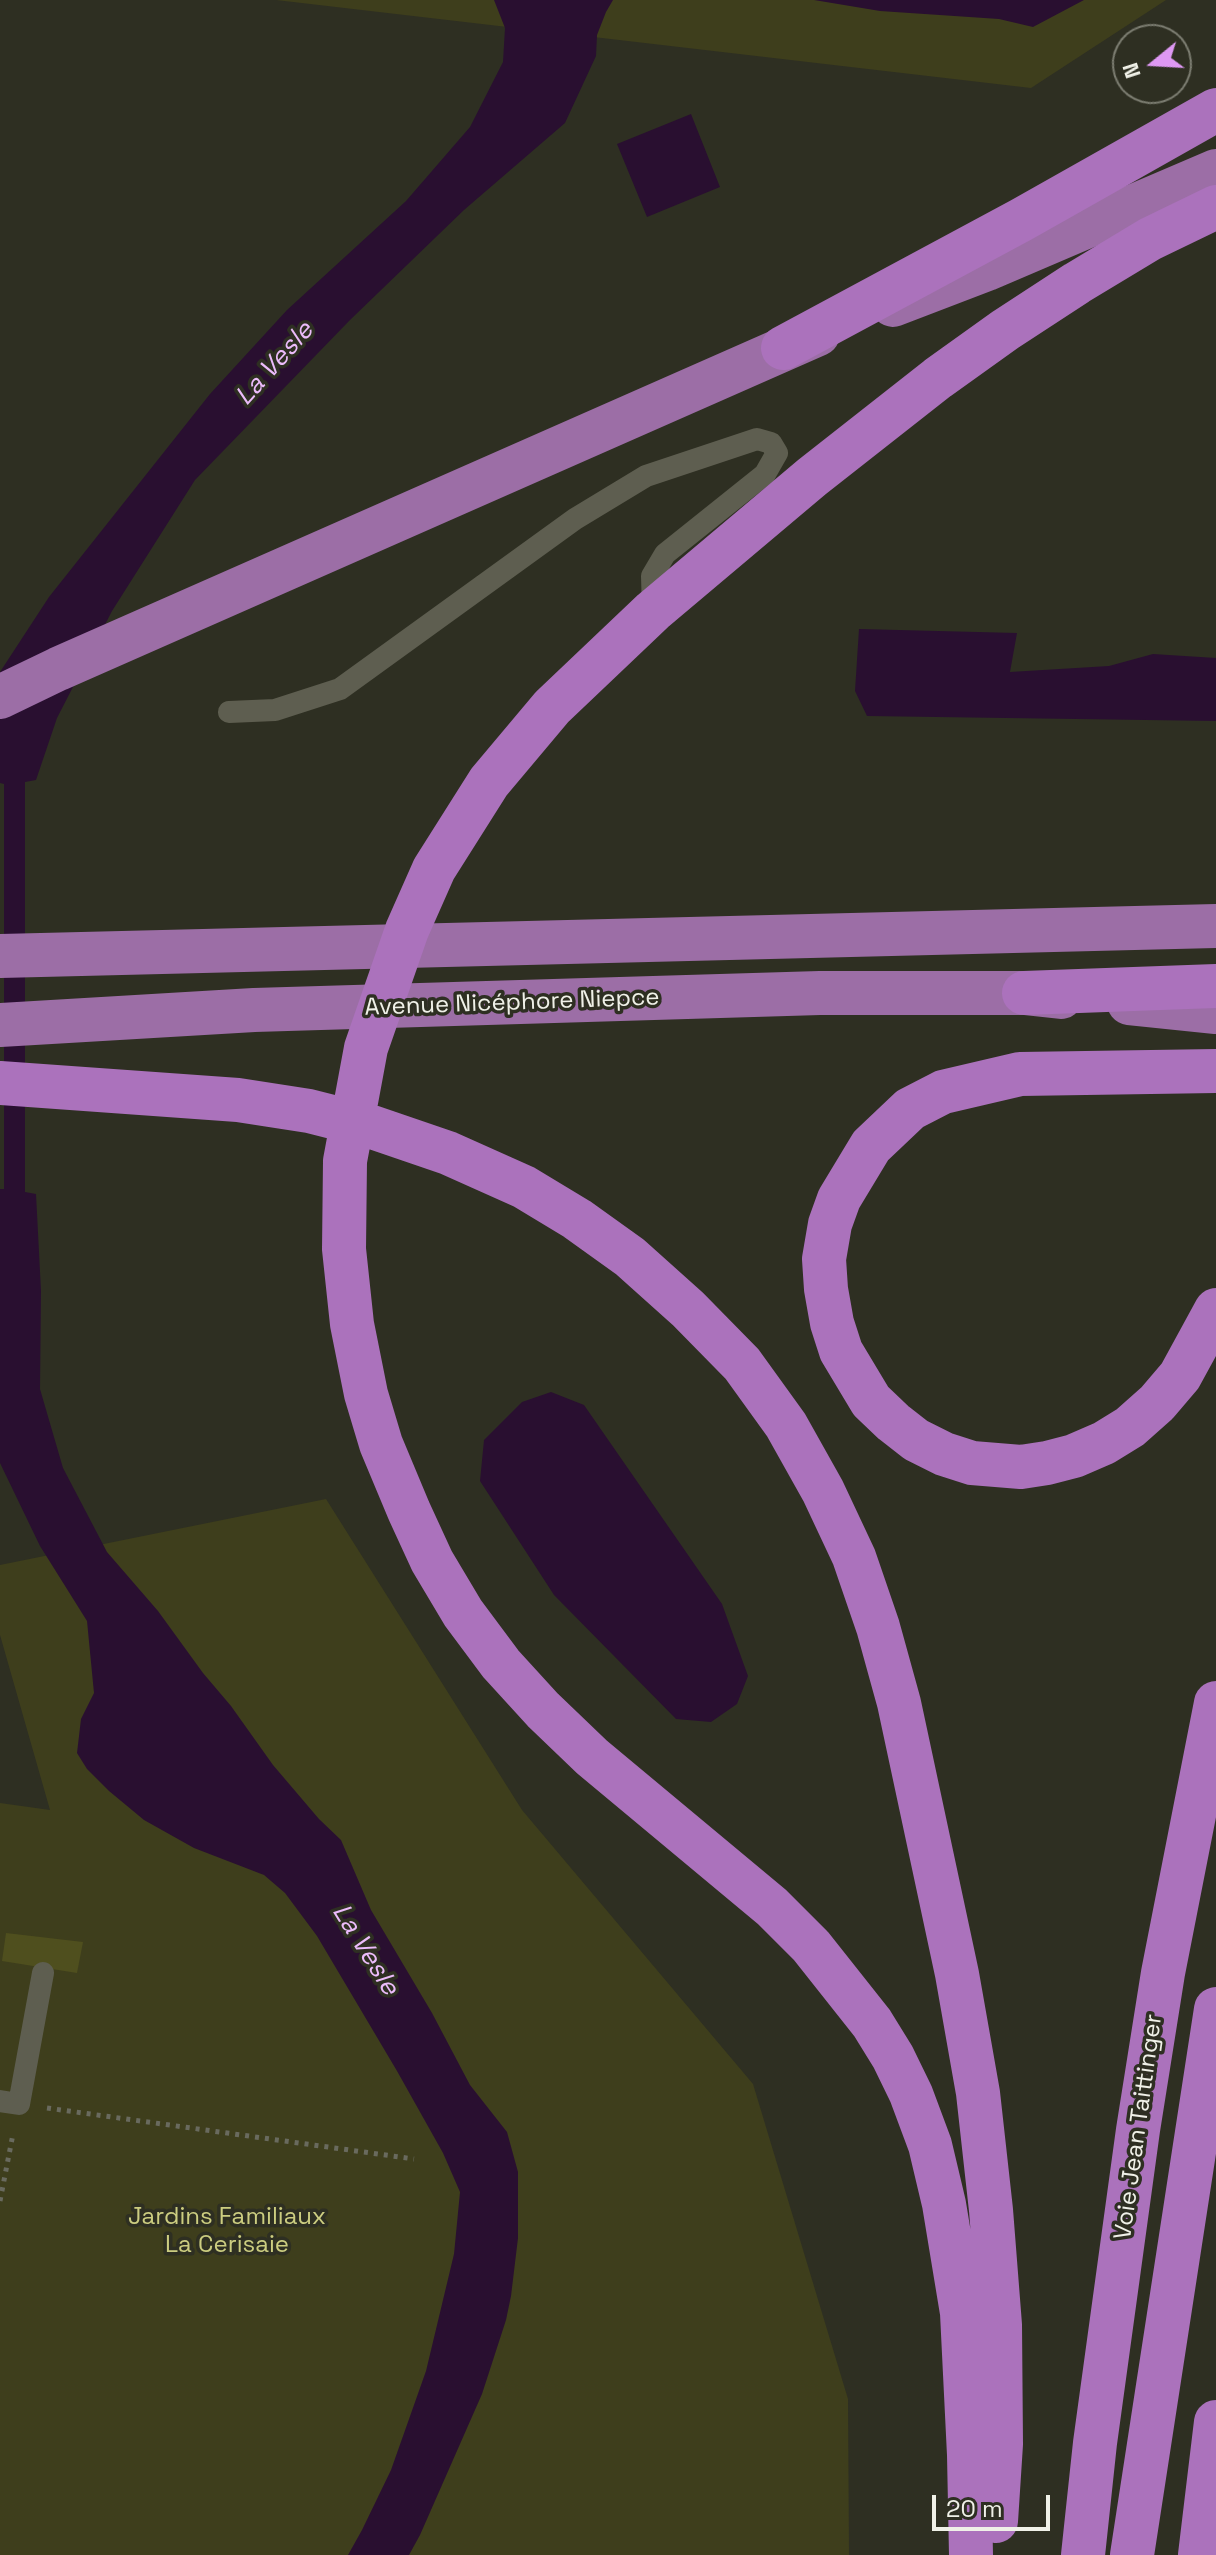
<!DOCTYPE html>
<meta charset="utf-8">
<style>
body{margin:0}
#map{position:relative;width:1216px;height:2555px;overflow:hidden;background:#2e2f22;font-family:"Space Grotesk",sans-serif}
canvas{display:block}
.north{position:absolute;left:1112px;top:24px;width:80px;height:80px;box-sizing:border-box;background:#2e2f22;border:2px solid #7c7d71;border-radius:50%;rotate:252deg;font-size:22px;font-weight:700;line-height:32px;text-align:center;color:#f0f1e8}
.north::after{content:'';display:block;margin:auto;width:28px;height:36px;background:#de98f3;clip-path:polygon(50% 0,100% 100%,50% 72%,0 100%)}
.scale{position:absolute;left:932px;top:2495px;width:118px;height:36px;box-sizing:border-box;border:4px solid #f0f1e8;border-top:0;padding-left:10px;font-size:24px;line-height:28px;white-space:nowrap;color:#f0f1e8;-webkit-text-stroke:6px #2e2f22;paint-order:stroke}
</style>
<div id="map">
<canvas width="1216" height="2555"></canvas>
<div class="north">N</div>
<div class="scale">20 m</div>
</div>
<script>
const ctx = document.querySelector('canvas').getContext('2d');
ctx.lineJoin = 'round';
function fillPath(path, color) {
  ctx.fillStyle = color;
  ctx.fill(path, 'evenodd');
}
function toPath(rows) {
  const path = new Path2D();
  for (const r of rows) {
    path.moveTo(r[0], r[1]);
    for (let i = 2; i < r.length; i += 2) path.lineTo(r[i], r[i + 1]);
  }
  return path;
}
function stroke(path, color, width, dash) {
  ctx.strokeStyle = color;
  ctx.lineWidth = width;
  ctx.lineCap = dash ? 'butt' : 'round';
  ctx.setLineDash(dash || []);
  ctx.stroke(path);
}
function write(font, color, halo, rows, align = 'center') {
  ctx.font = font + ' "Space Grotesk",sans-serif';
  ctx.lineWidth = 7;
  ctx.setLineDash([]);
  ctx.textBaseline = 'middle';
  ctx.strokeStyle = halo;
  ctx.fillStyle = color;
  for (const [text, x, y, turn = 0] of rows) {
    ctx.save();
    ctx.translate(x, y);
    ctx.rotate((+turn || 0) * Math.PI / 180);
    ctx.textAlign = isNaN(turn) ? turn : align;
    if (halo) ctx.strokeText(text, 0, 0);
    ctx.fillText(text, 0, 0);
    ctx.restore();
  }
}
const green = toPath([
 [276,0,1166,0,1031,88],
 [326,1499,522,1810,753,2084,848,2399,849,2555,0,2555,0,1803,50,1810,0,1635,0,1565]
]);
const water = toPath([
 [494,0,613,0,606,12,597,35,596,56,565,123,464,210,350,320,195,480,112,611,57,718,36,780,25,782,25,1192,36,1194,41,1291,40,1389,63,1468,107,1552,158,1611,203,1673,231,1706,273,1765,319,1819,341,1840,371,1910,432,2013,470,2085,507,2132,518,2172,518,2238,511,2296,506,2320,482,2394,420,2535,409,2555,348,2555,362,2530,391,2470,426,2371,454,2254,460,2192,443,2153,397,2071,317,1936,285,1893,264,1875,194,1848,144,1820,109,1791,87,1769,77,1753,81,1719,94,1693,87,1621,40,1546,0,1463,0,1189,4,1189,4,784,0,783,0,672,49,597,210,394,287,310,406,201,470,127,503,62,505,28],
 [814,0,1084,0,1033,27,999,19,880,11],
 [691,114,720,187,647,217,617,144],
 [859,629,1017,633,1010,672,1109,666,1153,654,1216,658,1216,721,867,716,855,691],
 [551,1392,584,1405,722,1604,748,1676,737,1704,711,1722,676,1719,554,1595,480,1481,484,1440,522,1402]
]);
const building = toPath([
 [6,1933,83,1942,77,1973,2,1961]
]);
const path = toPath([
 [47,2108,414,2159],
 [0,2201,13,2134]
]);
const service = toPath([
 [229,712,275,710,340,689,575,519,646,476,757,439,771,443,777,453,765,474,665,554,652,576,653,610],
 [0,2101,19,2104,43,1973]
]);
const trunk = toPath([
 [893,305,987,269,1216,171],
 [0,697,58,669,818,334],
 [0,956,1216,926],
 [1129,1003,1216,1012],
 [0,1025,254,1010,820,993,1024,993,1061,997]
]);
const motorway = toPath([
 [783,348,1021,220,1216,110],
 [1024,993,1216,986],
 [1216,1071,1020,1074,943,1092,910,1109,871,1146,839,1199,830,1224,824,1259,826,1289,832,1323,841,1351,871,1401,893,1422,916,1440,944,1454,972,1463,1021,1467,1047,1463,1074,1456,1104,1443,1130,1427,1157,1403,1180,1376,1216,1310],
 [0,1083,238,1100,309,1111,372,1127,448,1153,524,1187,577,1219,630,1257,688,1309,742,1364,786,1425,823,1491,854,1557,878,1627,899,1703,957,1974,978,2093,991,2210,1000,2325,1001,2444,996,2521],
 [971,2555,969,2455,962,2313,944,2204,930,2145,911,2094,893,2057,872,2023,811,1946,772,1907,592,1757,543,1710,501,1664,463,1613,432,1561,409,1511,381,1444,366,1394,352,1324,344,1249,345,1161,366,1048,407,930,434,869,489,782,552,707,653,611,812,477,938,378,1005,330,1077,283,1150,239,1216,207],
 [1083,2555,1095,2443,1138,2130,1163,1973,1216,1703],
 [1132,2555,1216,2009],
 [1200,2555,1216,2422]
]);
const streetNames = [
 ["Avenue Nicéphore Niepce",512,1003,-2],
 ["Voie Jean Taittinger",1139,2127,-82]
];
const parkNames = [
 ["Jardins Familiaux",227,2217],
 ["La Cerisaie",227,2245]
];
const waterNames = [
 ["La Vesle",275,364,-48],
 ["La Vesle",365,1950,58]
];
fillPath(green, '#3e3e1c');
fillPath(water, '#290f30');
fillPath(building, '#4f4f1e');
stroke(path, '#696a5e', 5, [4, 6]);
stroke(service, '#5e5e50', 22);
stroke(trunk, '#9c6ea6', 44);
stroke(motorway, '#ab72bc', 44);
write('24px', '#f0f1e8', '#2e2f22', streetNames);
write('24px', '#cccd80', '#2e2f22', parkNames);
write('italic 26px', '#ebbbfa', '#2e2f22', waterNames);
</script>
